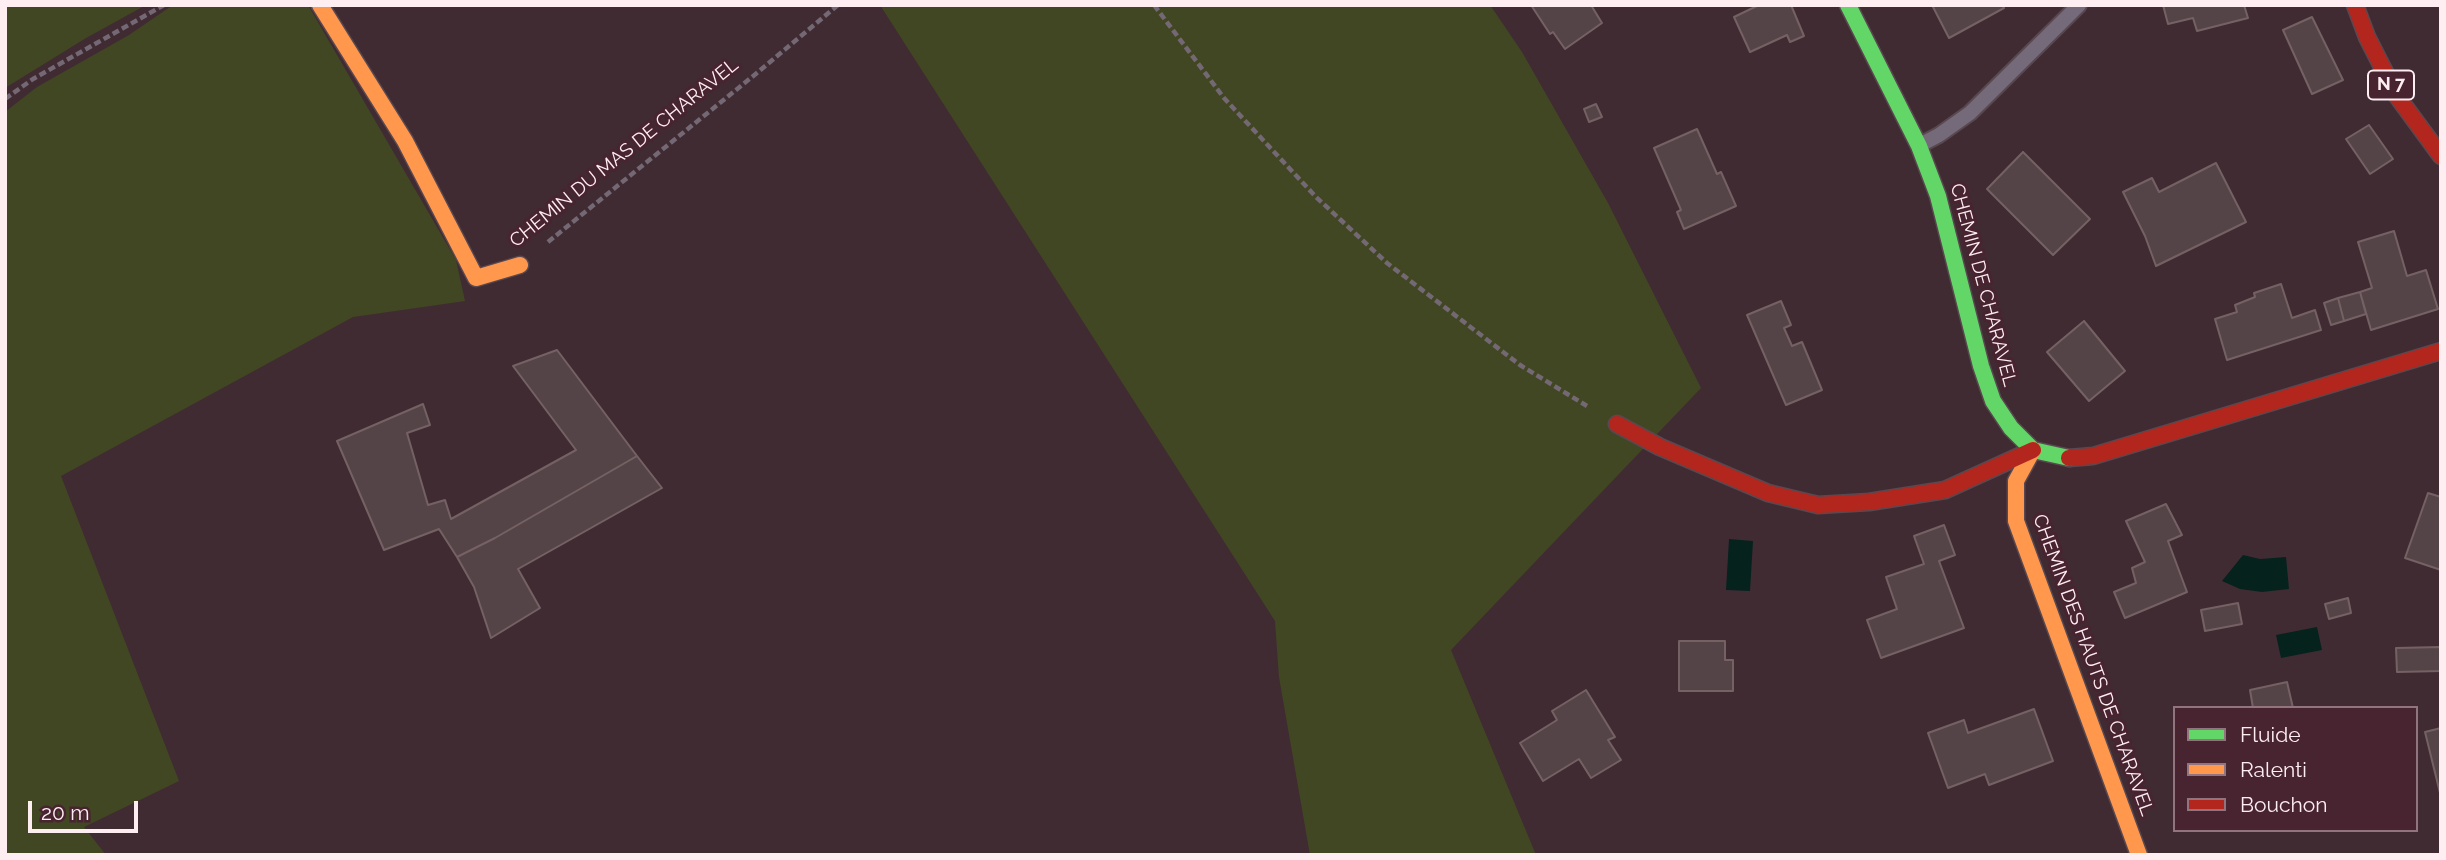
<!DOCTYPE html>
<style>
body{margin:0}
#map{position:relative;width:2446px;height:860px;overflow:hidden;background:#402b33;font-family:Raleway,sans-serif}
canvas{display:block}
.frame{position:absolute;inset:0;border:7px solid #feeef2;pointer-events:none}
.legend{position:absolute;left:2173px;top:706px;width:245px;height:126px;box-sizing:border-box;background:#482330;border:2px solid #91747e;margin:0;padding:9px 12px;list-style:none;font-size:21px;color:#feeef2}
.legend li{display:flex;align-items:center;gap:14px;height:35px}
.legend b{width:35px;border:2px solid #91747e}
.scale{position:absolute;left:28px;top:801px;width:110px;height:32px;box-sizing:border-box;border:4px solid #feeef2;border-top:0;padding-left:9px;font-size:21px;line-height:24px;white-space:nowrap;color:#feeef2;-webkit-text-stroke:5px #482330;paint-order:stroke}
</style>
<div id="map">
<canvas width="2446" height="860"></canvas>
<div class="frame"></div>
<ul class="legend">
<li><b style="height:9px;background:#63d668"></b>Fluide</li>
<li><b style="height:9px;background:#ff974d"></b>Ralenti</li>
<li><b style="height:9px;background:#b3261e"></b>Bouchon</li>
</ul>
<div class="scale">20 m</div>
</div>
<script>
const ctx = document.querySelector('canvas').getContext('2d');
ctx.lineJoin = 'round';
function fillPath(path, color) {
  ctx.fillStyle = color;
  ctx.fill(path, 'evenodd');
}
function toPath(rows) {
  const path = new Path2D();
  for (const r of rows) {
    path.moveTo(r[0], r[1]);
    for (let i = 2; i < r.length; i += 2) path.lineTo(r[i], r[i + 1]);
  }
  return path;
}
function stroke(path, color, width, dash) {
  ctx.strokeStyle = color;
  ctx.lineWidth = width;
  ctx.lineCap = dash ? 'butt' : 'round';
  ctx.setLineDash(dash || []);
  ctx.stroke(path);
}
function write(font, color, halo, rows, align = 'center') {
  ctx.font = font + ' Raleway,sans-serif';
  ctx.lineWidth = 6;
  ctx.setLineDash([]);
  ctx.textBaseline = 'middle';
  ctx.strokeStyle = halo;
  ctx.fillStyle = color;
  for (const [text, x, y, turn = 0] of rows) {
    ctx.save();
    ctx.translate(x, y);
    ctx.rotate((+turn || 0) * Math.PI / 180);
    ctx.textAlign = isNaN(turn) ? turn : align;
    if (halo) ctx.strokeText(text, 0, 0);
    ctx.fillText(text, 0, 0);
    ctx.restore();
  }
}
const green = toPath([
 [5,5,146,5,86,38,5,88],
 [173,5,308,5,456,260,465,301,353,317,61,476,179,781,84,827,106,855,5,855,5,112,37,87,129,35],
 [880,5,1141,5,1143,7,1144,5,1490,5,1522,52,1608,203,1701,388,1451,650,1536,855,1310,855,1279,677,1275,621]
]);
const water = toPath([
 [1729,539,1753,541,1750,591,1726,590],
 [2243,555,2260,559,2286,557,2289,589,2262,592,2240,589,2222,581],
 [2317,627,2322,650,2281,658,2276,635]
]);
const building = toPath([
 [1531,5,1591,5,1602,23,1565,49,1553,32,1550,34,1531,5],
 [1759,5,1791,5,1804,36,1790,42,1787,35,1750,52,1734,17,1759,5],
 [1932,5,2003,5,2004,8,1949,38,1932,5],
 [2163,5,2244,5,2248,18,2197,31,2193,18,2168,24,2163,5],
 [2312,17,2343,80,2312,94,2283,30,2312,17],
 [1596,104,1602,117,1589,122,1584,109,1596,104],
 [2369,125,2393,159,2370,174,2346,139,2369,125],
 [1697,129,1717,174,1721,172,1736,206,1684,229,1677,212,1681,210,1654,148,1697,129],
 [2023,152,2090,219,2053,255,1987,189,2023,152],
 [2216,163,2246,222,2156,266,2145,236,2123,192,2152,178,2159,192,2216,163],
 [2394,231,2407,276,2426,270,2438,309,2371,330,2360,292,2372,288,2358,242,2394,231],
 [2281,284,2292,318,2315,310,2321,330,2227,360,2215,319,2237,312,2235,305,2255,297,2254,293,2281,284],
 [2360,292,2366,314,2344,321,2338,298,2360,292],
 [2338,298,2344,321,2331,325,2324,303,2338,298],
 [1781,301,1791,325,1784,328,1792,346,1802,342,1822,390,1786,405,1747,315,1781,301],
 [2084,321,2125,371,2089,401,2047,352,2084,321],
 [557,350,637,456,495,538,457,557,439,529,384,550,337,441,423,404,430,425,407,433,428,505,445,500,451,519,576,450,513,366,557,350],
 [637,456,662,488,518,569,540,608,491,638,474,587,457,557,495,538,637,456],
 [2428,493,2441,497,2441,570,2405,558,2428,493],
 [2166,504,2182,535,2168,541,2187,592,2125,618,2114,592,2136,583,2132,568,2145,562,2126,521,2166,504],
 [1944,525,1955,555,1939,561,1964,628,1881,658,1867,620,1897,609,1886,577,1924,564,1914,536,1944,525],
 [2348,598,2351,613,2329,619,2325,604,2348,598],
 [2238,603,2242,624,2205,631,2201,610,2238,603],
 [1679,641,1725,641,1725,660,1733,660,1733,691,1679,691,1679,641],
 [2441,647,2441,671,2397,672,2396,648,2441,647],
 [2287,682,2293,708,2253,708,2250,690,2287,682],
 [1586,690,1615,737,1608,740,1621,760,1591,778,1579,759,1543,781,1520,743,1557,720,1552,711,1586,690],
 [2034,709,2053,761,1989,785,1985,774,1948,788,1928,733,1964,720,1968,733,2034,709],
 [2441,728,2441,797,2425,732,2441,728]
]);
const path = toPath([
 [1154,5,1224,98,1316,197,1387,263,1520,365,1587,406],
 [5,99,33,79,164,5],
 [548,242,752,77,838,5]
]);
const lane = toPath([
 [1920,145,1939,135,1970,113,2079,5]
]);
const fast = toPath([
 [1848,5,1919,146,1938,196,1981,366,1993,401,2011,428,2033,450,2069,458]
]);
const slow = toPath([
 [320,5,405,141,476,278,520,265],
 [2033,450,2016,481,2016,521,2139,855]
]);
const jam = toPath([
 [2355,5,2367,37,2397,96,2441,156],
 [1617,424,1660,447,1768,493,1818,505,1869,502,1945,490,2033,450],
 [2069,458,2093,456,2441,351]
]);
const shields = [
 [2391,85,46]
];
const shieldNames = [
 ["N 7",2391,85]
];
const streetNames = [
 ["CHEMIN DU MAS DE CHARAVEL",624,153,-39],
 ["CHEMIN DE CHARAVEL",1983,285,75],
 ["CHEMIN DES HAUTS DE CHARAVEL",2093,665,70]
];
fillPath(green, '#424723');
fillPath(water, '#06221d');
fillPath(building, '#554447');
stroke(building, '#746164', 2);
stroke(lane, '#59484f', 18);
stroke(fast, '#59484f', 19);
stroke(slow, '#59484f', 19);
stroke(jam, '#59484f', 19);
stroke(path, '#736873', 4.5, [7, 3.5]);
stroke(lane, '#746a79', 14);
stroke(fast, '#63d668', 16);
stroke(slow, '#ff974d', 16);
stroke(jam, '#b3261e', 16);
for (const [x, y, w] of shields) {
  const box = new Path2D();
  box.roundRect(x - w / 2, y - 14.5, w, 29, 5);
  ctx.fillStyle = '#482330';
  ctx.fill(box);
  stroke(box, '#feeef2', 2);
}
write('bold 18px', '#feeef2', null, shieldNames);
write('19px', '#feeef2', '#482330', streetNames);
</script>
